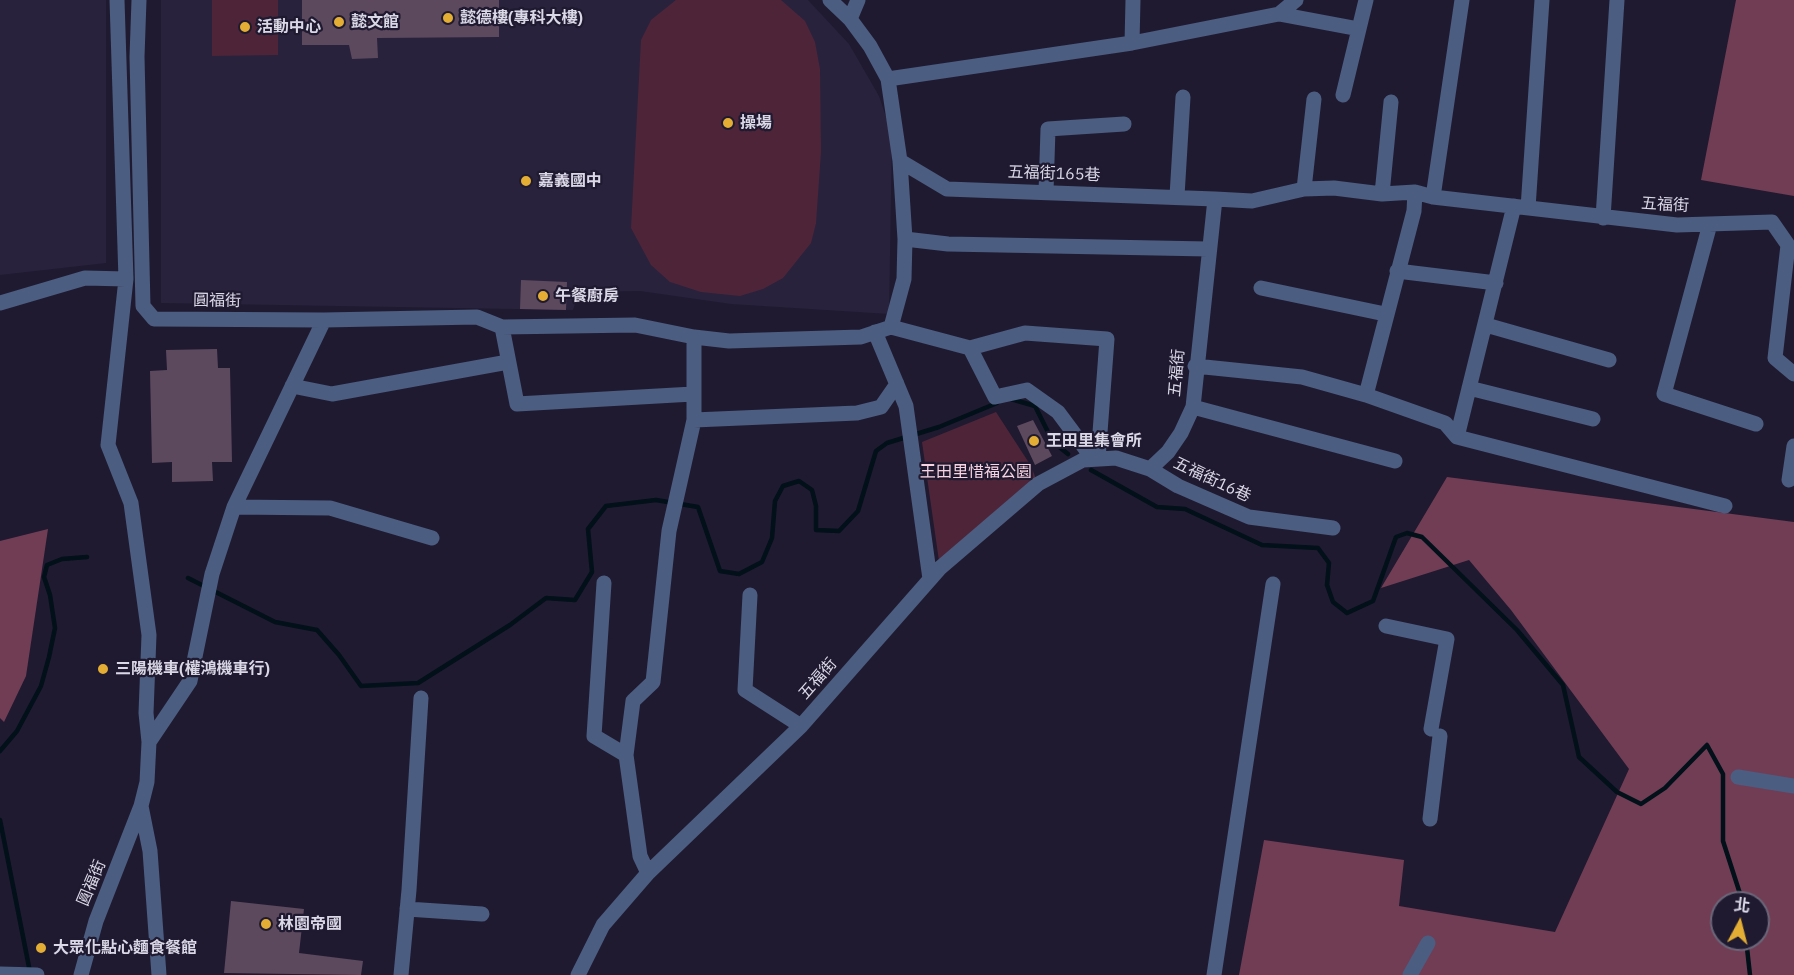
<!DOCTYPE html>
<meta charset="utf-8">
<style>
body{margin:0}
#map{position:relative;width:1794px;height:975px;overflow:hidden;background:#1f1a30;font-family:"IBM Plex Sans","Noto Sans TC",sans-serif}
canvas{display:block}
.north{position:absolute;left:1710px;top:891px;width:60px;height:60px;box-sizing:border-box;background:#1f1a30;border:2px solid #6a6679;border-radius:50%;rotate:7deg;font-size:16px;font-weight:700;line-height:24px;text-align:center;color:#dad7e6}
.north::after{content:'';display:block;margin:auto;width:21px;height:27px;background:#e4ae35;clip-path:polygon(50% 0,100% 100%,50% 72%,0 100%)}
</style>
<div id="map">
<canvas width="1794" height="975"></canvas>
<div class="north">北</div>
</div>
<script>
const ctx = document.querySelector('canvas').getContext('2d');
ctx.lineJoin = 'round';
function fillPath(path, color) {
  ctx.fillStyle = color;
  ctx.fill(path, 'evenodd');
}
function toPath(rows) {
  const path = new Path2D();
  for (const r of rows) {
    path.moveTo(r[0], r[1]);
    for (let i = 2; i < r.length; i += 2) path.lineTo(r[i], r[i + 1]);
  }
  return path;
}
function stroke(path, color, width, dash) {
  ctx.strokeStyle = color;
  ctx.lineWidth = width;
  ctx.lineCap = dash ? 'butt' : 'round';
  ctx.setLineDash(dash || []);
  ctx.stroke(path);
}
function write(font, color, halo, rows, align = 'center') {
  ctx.font = font + ' "IBM Plex Sans","Noto Sans TC",sans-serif';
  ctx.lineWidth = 4.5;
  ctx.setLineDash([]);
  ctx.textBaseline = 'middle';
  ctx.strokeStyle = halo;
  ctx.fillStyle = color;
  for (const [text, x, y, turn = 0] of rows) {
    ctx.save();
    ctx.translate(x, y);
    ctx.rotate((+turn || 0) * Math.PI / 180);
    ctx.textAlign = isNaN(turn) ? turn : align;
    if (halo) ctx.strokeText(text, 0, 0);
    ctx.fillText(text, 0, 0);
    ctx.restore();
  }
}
const built = toPath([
 [0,0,106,0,106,263,0,275],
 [161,0,808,0,849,44,879,96,892,135,889,314,731,304,640,291,579,292,573,310,161,303]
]);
const green = toPath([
 [212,0,278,0,278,55,212,56],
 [676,0,781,0,805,21,815,42,820,69,821,152,816,223,811,243,783,278,763,289,740,296,701,292,670,282,651,265,631,228,641,40,651,20],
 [996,412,1031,466,1038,484,940,568,922,442]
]);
const forest = toPath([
 [1736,0,1794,0,1794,196,1701,180],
 [1447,477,1794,522,1794,975,1239,975,1264,840,1404,860,1399,906,1555,932,1629,769,1511,610,1469,560,1381,588],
 [1722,903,1758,903,1758,939,1722,939],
 [48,529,26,676,4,722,0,718,0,541]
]);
const stream = toPath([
 [1011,399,1035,406,1053,442,1068,454],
 [1091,470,1157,507,1185,509,1262,545,1318,548,1329,563,1327,585,1333,602,1347,613,1373,601,1396,537,1407,533,1422,537,1517,630,1563,685,1579,757,1617,792,1641,804,1665,788,1707,745,1723,774,1723,841,1743,903],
 [188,578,275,622,317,630,339,655,361,686,418,683,510,625,546,598,575,600,592,572,588,529,606,506,656,500,698,507,720,571,739,574,762,562,772,538,775,501,783,486,799,481,812,490,816,506,816,530,839,531,858,511,876,451,887,443,939,427,997,403],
 [0,751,17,731,41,686,49,657,55,628,50,595,44,577,47,565,62,559,87,557],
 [0,820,30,972],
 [1746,939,1750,975]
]);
const building = toPath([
 [302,0,499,0,499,37,377,38,378,58,352,59,349,45,302,45],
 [521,280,567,282,566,310,520,309],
 [217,349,218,368,230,368,232,462,212,462,213,481,172,482,172,462,152,463,150,371,167,370,166,350],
 [1033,420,1052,456,1035,465,1017,426],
 [231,901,304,909,299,953,363,961,361,975,224,973]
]);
const minor = toPath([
 [117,0,126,279,108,445,131,503,149,635,146,713,149,742,147,782,141,806,150,851,159,975],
 [139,0,137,57,143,306,154,319,324,320,234,507,212,574,190,681,149,742],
 [830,0,850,19,870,46,888,79],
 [1279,14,1359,29],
 [850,19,858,0],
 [1132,43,1133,0],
 [1343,95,1366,0],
 [900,161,947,189,1215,199],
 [1304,189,1314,99],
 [1046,192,1048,129,1124,124],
 [1382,194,1391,102],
 [1177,196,1183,97],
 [1433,197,1462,0],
 [1528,208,1542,0],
 [1603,218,1617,0],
 [1710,224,1664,394,1756,424],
 [905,239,948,244,1208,249],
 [1397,271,1496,283],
 [1261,288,1385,314],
 [0,303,85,278,126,279],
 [324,320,477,317,502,327,635,325,694,337,729,341,861,337,891,327,904,279,905,239,900,161,888,79,1132,43,1279,14,1296,0],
 [1486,325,1609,360],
 [502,327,517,404,693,394],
 [891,327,970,348,995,397,1027,390,1058,412,1093,459],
 [875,332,906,406,930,579],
 [970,348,1025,333,1107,339,1098,459],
 [1195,366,1302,377,1366,395,1445,423,1457,437,1725,506],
 [292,386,332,394,508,362],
 [1469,388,1593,419],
 [1366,395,1414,211,1415,192],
 [1193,407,1395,461],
 [694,420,857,413,881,407,897,384],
 [1457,437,1514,206],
 [1150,469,1178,486,1249,517,1333,528],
 [1789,480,1794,446],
 [234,507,330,508,432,538],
 [604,583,594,736,626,755,640,856,648,873],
 [750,595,745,690,801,726],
 [1386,626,1447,639,1431,729],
 [626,755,633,701,653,682,669,531,694,420,694,337],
 [1738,777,1794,786],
 [1430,819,1440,736],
 [407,909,482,914],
 [0,974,37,975],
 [81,975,96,921,141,806],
 [401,975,409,890,421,698],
 [578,975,603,925,648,873,801,726,940,568,1038,484,1083,460,1116,458,1150,469,1168,452,1181,433,1193,407,1215,199,1252,201,1304,189,1334,188,1382,194,1415,192,1433,197,1677,225,1772,222,1788,245,1775,358,1794,374],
 [1214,975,1273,584],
 [1410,975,1428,943]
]);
const markers = [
 [448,18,6,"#e4ae35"],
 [339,22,6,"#e4ae35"],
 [245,27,6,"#e4ae35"],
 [728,123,6,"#e4ae35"],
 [526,181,6,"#e4ae35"],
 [543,296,6,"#e4ae35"],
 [1034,441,6,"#e4ae35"],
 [103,669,6,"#e4ae35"],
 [266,924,6,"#e4ae35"],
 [41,948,6,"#e4ae35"]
];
const poiNames = [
 ["懿德樓(專科大樓)",460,18],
 ["懿文館",351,22],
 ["活動中心",257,27],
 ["操場",740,123],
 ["嘉義國中",538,181],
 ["午餐廚房",555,296],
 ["王田里集會所",1046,441],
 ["三陽機車(權鴻機車行)",115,669],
 ["林園帝國",278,924],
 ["大眾化點心麵食餐館",53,948]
];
const streetNames = [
 ["五福街165巷",1054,174,2],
 ["五福街",1665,205,3],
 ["圓福街",217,301,1],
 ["五福街",1177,373,-85],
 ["五福街16巷",1212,480,25],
 ["五福街",818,679,-49],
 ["圓福街",92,883,-67]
];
const parkNames = [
 ["王田里惜福公園",976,472]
];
fillPath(built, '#28223d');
fillPath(green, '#4e2538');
fillPath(forest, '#713d54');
stroke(stream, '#011019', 4.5);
fillPath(building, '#5c495e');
stroke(minor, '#4b5d81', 15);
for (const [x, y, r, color] of markers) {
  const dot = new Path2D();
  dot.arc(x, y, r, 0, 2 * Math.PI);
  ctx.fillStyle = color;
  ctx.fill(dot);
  stroke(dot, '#1f1a30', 2);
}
write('bold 16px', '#dad7e6', '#1f1a30', poiNames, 'left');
write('16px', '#dad7e6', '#1f1a30', streetNames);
write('16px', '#f7d3e1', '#1f1a30', parkNames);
</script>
